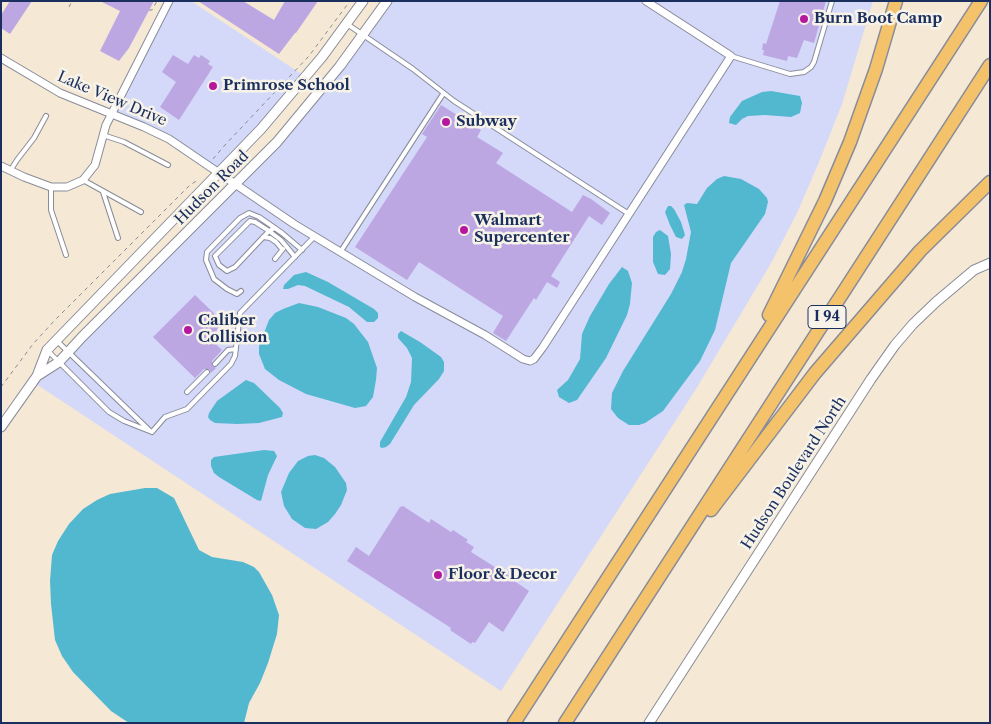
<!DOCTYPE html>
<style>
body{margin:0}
#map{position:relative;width:991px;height:724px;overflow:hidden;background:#f5e8d4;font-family:"Libre Caslon Text",serif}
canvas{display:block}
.frame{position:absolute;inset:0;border:2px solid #1b2f5e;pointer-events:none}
</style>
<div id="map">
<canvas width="991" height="724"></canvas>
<div class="frame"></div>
</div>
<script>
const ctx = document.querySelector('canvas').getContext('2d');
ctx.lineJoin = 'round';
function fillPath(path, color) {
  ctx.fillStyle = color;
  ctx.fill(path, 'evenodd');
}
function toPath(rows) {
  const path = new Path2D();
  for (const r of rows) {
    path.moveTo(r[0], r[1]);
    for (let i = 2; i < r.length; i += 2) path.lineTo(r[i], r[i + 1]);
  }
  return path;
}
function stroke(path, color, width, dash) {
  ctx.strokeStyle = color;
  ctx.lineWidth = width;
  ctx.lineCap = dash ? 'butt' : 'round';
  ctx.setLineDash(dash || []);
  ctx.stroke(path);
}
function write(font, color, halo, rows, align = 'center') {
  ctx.font = font + ' "Libre Caslon Text",serif';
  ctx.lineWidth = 5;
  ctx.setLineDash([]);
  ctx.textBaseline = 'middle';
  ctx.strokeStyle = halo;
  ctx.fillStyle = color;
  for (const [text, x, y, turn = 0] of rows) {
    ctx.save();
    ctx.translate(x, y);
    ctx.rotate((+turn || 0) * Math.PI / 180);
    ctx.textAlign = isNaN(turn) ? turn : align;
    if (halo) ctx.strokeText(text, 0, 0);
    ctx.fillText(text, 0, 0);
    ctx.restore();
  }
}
const built = toPath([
 [169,1,191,1,306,77,219,173,169,139,113,114],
 [387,1,873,1,842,104,819,162,797,213,770,265,696,389,501,691,33,382,59,362,277,142]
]);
const water = toPath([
 [771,91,800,96,802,103,800,113,791,117,765,115,748,116,742,119,736,125,729,123,730,117,742,101,762,92],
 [724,176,741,179,759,189,767,198,768,202,765,214,731,263,715,330,700,361,663,411,645,423,639,425,629,425,618,418,611,409,612,393,623,371,671,294,682,272,686,259,691,232,684,205,687,203,697,204,707,188,717,179],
 [668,206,671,206,674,209,681,222,685,235,682,239,676,237,670,225,665,212],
 [660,230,668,236,671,254,670,269,665,275,658,274,653,262,653,237,656,232],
 [622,267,628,271,632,283,630,304,627,315,606,358,577,400,569,403,559,397,557,390,568,380,580,359,582,334,590,316,609,284],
 [306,272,328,282,374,309,378,313,378,318,374,322,367,322,349,307,305,286,298,285,288,289,283,289,284,285,294,275],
 [299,303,318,307,346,318,354,324,368,342,377,368,376,380,373,397,366,406,355,408,306,394,279,380,265,369,259,354,259,346,269,320,275,313,283,309],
 [401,331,420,342,441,357,444,362,444,371,439,379,414,405,390,444,386,447,382,448,380,447,380,442,406,397,411,382,412,358,407,348,398,338,398,334],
 [246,380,254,383,280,408,283,413,282,417,259,423,237,424,215,423,210,420,208,417,209,413,217,401],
 [264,450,274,451,277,456,268,475,261,501,257,500,219,477,214,473,211,466,211,460,214,457],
 [315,455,324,458,335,467,346,483,347,490,341,505,335,514,328,522,316,529,305,528,292,519,284,506,281,492,289,473,298,461,308,456],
 [145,488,157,488,174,498,199,550,212,557,243,562,254,567,259,572,272,595,279,615,277,634,268,663,260,683,249,703,244,723,129,723,111,711,73,672,62,656,55,640,51,604,50,581,52,555,58,541,69,524,83,509,97,500,110,494]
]);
const building = toPath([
 [10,1,32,1,10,34,1,28,1,15],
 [100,1,154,1,129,48,119,61,100,51,120,11],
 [198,1,243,1,274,20,285,1,318,1,296,33,295,33,279,54],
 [780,1,826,1,814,43,804,40,797,58,788,56,787,61,763,55,764,50,762,50,763,43,766,44],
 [173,55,188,64,194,55,199,58,201,55,210,61,208,64,213,67,179,120,160,107,176,82,162,72],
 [441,105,481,130,477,137,503,153,496,163,572,212,583,195,591,199,610,213,602,225,589,216,551,276,560,282,557,288,547,282,536,300,534,298,506,341,493,333,503,316,419,262,407,280,355,247,427,137,422,134],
 [195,295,224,323,209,338,222,350,212,361,212,366,216,368,211,373,209,369,204,369,195,378,153,337],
 [403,506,429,523,431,519,451,532,453,530,468,540,466,542,474,547,471,552,514,579,513,580,529,591,503,632,489,622,475,643,472,642,471,644,450,630,451,628,347,561,356,547,369,556,400,507]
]);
const path = toPath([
 [69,7,72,1],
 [149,10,152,10,157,1],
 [213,159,225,145,309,56,350,1],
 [1,387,33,344,55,320,190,185,198,180]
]);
const service = toPath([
 [347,24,413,69,454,101,629,214],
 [731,56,790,74,804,72,811,67,814,62,832,1],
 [103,135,124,142,168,165],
 [10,171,17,160,34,138,46,116],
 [83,180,141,212],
 [51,187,51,210,66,255],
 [103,192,118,238],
 [275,228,269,231,235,267,227,271,219,265,215,256,250,221,255,222,269,231,281,240,295,257],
 [263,237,270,238,276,242,282,249],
 [341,251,443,94],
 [275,259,283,249],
 [241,291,237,294,227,289,214,279,206,260,207,252,240,218,249,213,259,217,282,233,302,250],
 [56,340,150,431],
 [47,350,109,412,124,421,152,432],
 [215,364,228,350,236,349],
 [187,392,207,372],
 [152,432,165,417,187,409,231,364,235,356,240,313,315,236]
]);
const minor = toPath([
 [1,58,60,93,144,127,169,139,294,224,415,297,485,335,523,359,530,361,534,359,543,347,731,56,646,1],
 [1,166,24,177,51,187,67,187,83,180,95,165,106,125,169,1]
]);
const tertiary = toPath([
 [37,376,59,362,82,337,277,142,340,66,387,1],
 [1,427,37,376,47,350,261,129,322,57,363,1],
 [649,723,871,379,895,345,913,324,936,302,974,270,990,263]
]);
const motorway = toPath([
 [769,315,825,201,850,142,876,69,896,1],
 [711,510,815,373,920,251,990,182],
 [514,723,981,1],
 [565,723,990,65]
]);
const markers = [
 [804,19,5,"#b5179e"],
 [213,86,5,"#b5179e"],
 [446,122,5,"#b5179e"],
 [464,230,5,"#b5179e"],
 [188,330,5,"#b5179e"],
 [438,575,5,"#b5179e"]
];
const shields = [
 [827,317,38]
];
const shieldNames = [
 ["I 94",827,317]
];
const poiNames = [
 ["Burn Boot Camp",814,19],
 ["Primrose School",223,86],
 ["Subway",456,122],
 ["Walmart",474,221],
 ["Supercenter",474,238],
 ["Caliber",198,321],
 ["Collision",198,338],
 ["Floor & Decor",448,575]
];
const streetNames = [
 ["Lake View Drive",112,99,23],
 ["Hudson Road",212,188,-45],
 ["Hudson Boulevard North",794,473,-57]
];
fillPath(built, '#d4d8f9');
fillPath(water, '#52b8d0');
fillPath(building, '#bda7e3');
stroke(service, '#888c99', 6);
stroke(minor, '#888c99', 9);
stroke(tertiary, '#888c99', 11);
stroke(motorway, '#888c99', 15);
stroke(path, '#888c99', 1, [4, 4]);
stroke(service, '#fff', 4);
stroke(minor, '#fff', 7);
stroke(tertiary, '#fff', 9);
stroke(motorway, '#f4c26a', 12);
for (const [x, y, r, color] of markers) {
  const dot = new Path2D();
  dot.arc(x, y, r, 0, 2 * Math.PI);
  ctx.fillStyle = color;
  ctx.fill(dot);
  stroke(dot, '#f7f3e8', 2);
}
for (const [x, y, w] of shields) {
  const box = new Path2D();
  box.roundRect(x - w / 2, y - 11.5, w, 23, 4);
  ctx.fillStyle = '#f7f3e8';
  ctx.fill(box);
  stroke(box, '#1b2f5e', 1);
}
write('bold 14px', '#1b2f5e', null, shieldNames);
write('bold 15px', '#1b2f5e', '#f7f3e8', poiNames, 'left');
write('15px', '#1b2f5e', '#f7f3e8', streetNames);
</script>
